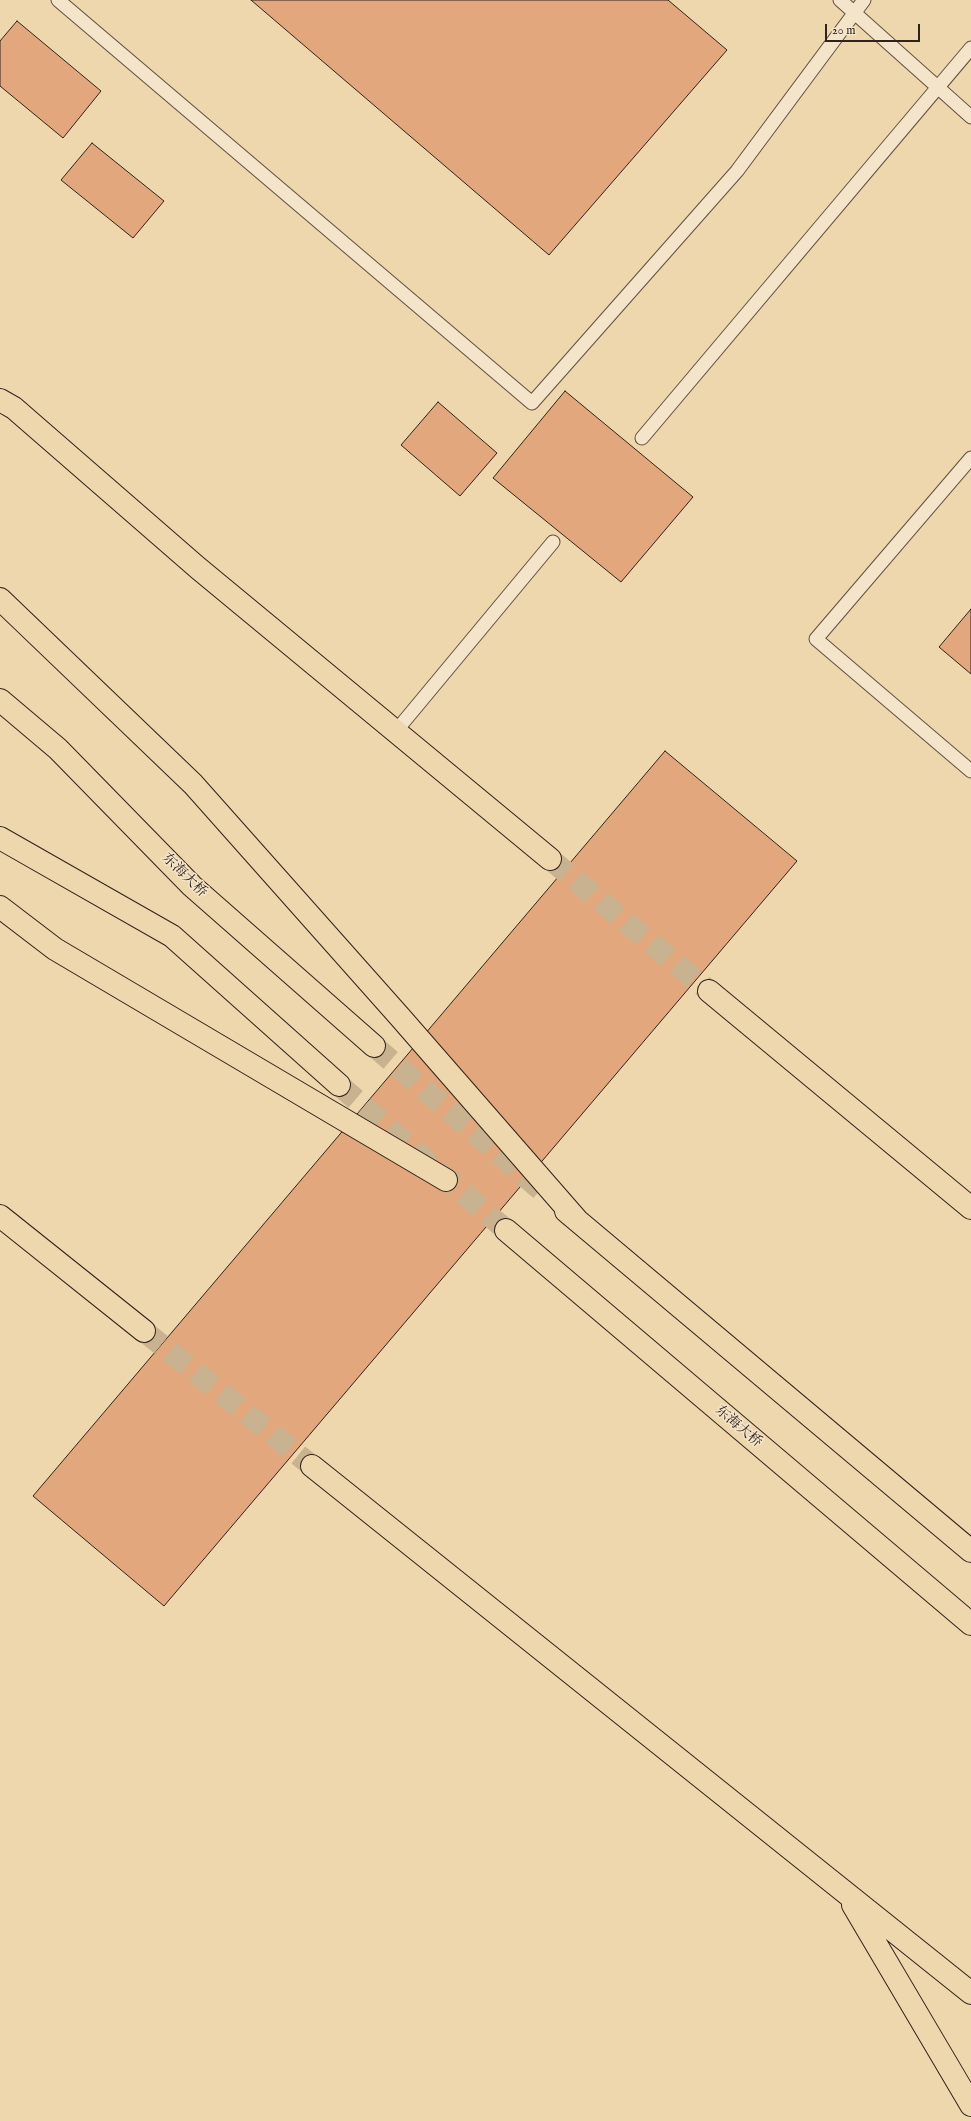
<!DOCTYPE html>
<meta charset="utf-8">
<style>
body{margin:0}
#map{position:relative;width:971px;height:2121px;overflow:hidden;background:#eed6ad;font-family:"IM FELL English",serif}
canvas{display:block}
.scale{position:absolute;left:825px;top:24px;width:95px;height:18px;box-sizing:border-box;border:2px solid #30221c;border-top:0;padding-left:5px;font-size:12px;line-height:14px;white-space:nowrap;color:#30221c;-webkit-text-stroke:3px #f4e4ca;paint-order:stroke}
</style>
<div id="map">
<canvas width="971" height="2121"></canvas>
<div class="scale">20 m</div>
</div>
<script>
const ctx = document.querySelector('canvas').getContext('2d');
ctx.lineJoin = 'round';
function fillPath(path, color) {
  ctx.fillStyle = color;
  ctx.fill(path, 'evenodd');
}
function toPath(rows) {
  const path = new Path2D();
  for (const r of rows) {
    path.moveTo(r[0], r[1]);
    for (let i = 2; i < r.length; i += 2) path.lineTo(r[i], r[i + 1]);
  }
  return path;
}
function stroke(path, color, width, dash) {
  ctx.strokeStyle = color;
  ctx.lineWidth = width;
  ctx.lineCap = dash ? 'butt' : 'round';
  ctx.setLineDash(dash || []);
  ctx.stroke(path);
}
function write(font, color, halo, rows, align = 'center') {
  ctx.font = font + ' "IM FELL English","Noto Serif SC",serif';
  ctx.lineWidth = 3;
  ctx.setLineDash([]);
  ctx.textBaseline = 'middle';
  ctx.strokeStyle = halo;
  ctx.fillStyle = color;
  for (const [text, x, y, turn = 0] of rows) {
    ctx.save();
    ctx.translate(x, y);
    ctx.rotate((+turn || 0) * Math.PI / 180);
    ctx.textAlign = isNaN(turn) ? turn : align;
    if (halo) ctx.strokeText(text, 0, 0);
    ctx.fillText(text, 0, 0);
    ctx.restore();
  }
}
const building = toPath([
 [251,0,668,0,727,50,549,255,251,0],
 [17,21,101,91,63,138,0,86,0,41,17,21],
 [92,143,164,201,133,238,61,180,92,143],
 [565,391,693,497,621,582,493,478,565,391],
 [438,402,497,453,460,496,401,445,438,402],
 [971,609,971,674,939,647,971,609],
 [665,751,797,861,164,1606,33,1496,665,751]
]);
const highwayTunnel = toPath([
 [550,859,709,991],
 [374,1046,542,1191],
 [339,1085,506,1230],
 [144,1331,312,1466]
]);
const lane = toPath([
 [58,0,532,403,737,171,864,0],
 [840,0,971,117],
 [642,438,971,48],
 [971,458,816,639,971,771],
 [396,731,553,542]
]);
const highway = toPath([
 [0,400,14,408,198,568,550,859],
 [0,599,193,784,400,1017,577,1220],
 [0,700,58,749,192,886,374,1046],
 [0,838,172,936,339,1085],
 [0,907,55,949,446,1180],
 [709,991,971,1208],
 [566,1211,971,1551],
 [0,1216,144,1331],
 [506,1230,971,1624],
 [312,1466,971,1993],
 [853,1905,971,2105]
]);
const streetNames = [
 ["东海大桥",184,876,44],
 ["东海大桥",738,1427,40]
];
fillPath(building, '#e2a77c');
stroke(building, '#30221c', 1);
stroke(highwayTunnel, '#c8b290', 22, [22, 11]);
stroke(lane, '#604f40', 15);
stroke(highway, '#30221c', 24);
stroke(lane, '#f4e4ca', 13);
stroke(highway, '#eed6ad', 22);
write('14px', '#30221c', '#f4e4ca', streetNames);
</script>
